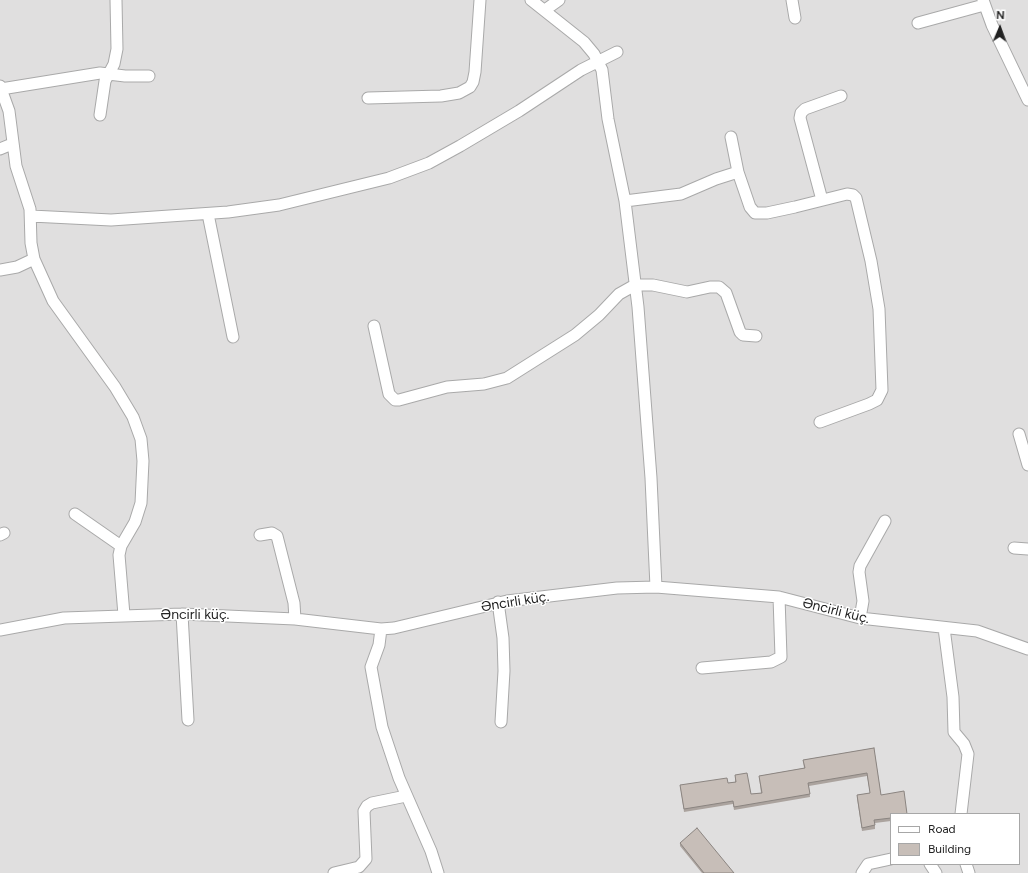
<!DOCTYPE html>
<meta charset="utf-8">
<style>
body{margin:0}
#map{position:relative;width:1028px;height:873px;overflow:hidden;background:#f2eee9;font-family:Figtree,sans-serif}
canvas{display:block}
.legend{position:absolute;left:890px;top:813px;width:130px;height:52px;box-sizing:border-box;background:#fff;border:1px solid #a7a7a7;margin:0;padding:5px 7px;list-style:none;font-size:12px;color:#222}
.legend li{display:flex;align-items:center;gap:8px;height:20px}
.legend b{width:20px;border:1px solid #a7a7a7}
.north{position:absolute;left:980px;top:8px;width:40px;height:40px;-webkit-text-stroke:3px #fff;paint-order:stroke;rotate:2deg;font-size:11px;font-weight:700;line-height:16px;text-align:center;color:#222}
.north::after{content:'';display:block;margin:auto;width:14px;height:18px;background:#222;clip-path:polygon(50% 0,100% 100%,50% 72%,0 100%)}
</style>
<div id="map">
<canvas width="1028" height="873"></canvas>
<ul class="legend">
<li><b style="height:5px;background:#fff"></b>Road</li>
<li><b style="height:11px;background:#c7beb8"></b>Building</li>
</ul>
<div class="north">N</div>
</div>
<script>
const ctx = document.querySelector('canvas').getContext('2d');
ctx.lineJoin = 'round';
function fillPath(path, color) {
  ctx.fillStyle = color;
  ctx.fill(path, 'evenodd');
}
function toPath(rows) {
  const path = new Path2D();
  for (const r of rows) {
    path.moveTo(r[0], r[1]);
    for (let i = 2; i < r.length; i += 2) path.lineTo(r[i], r[i + 1]);
  }
  return path;
}
function stroke(path, color, width, dash) {
  ctx.strokeStyle = color;
  ctx.lineWidth = width;
  ctx.lineCap = dash ? 'butt' : 'round';
  ctx.setLineDash(dash || []);
  ctx.stroke(path);
}
function write(font, color, halo, rows, align = 'center') {
  ctx.font = font + ' Figtree,sans-serif';
  ctx.lineWidth = 3;
  ctx.setLineDash([]);
  ctx.textBaseline = 'middle';
  ctx.strokeStyle = halo;
  ctx.fillStyle = color;
  for (const [text, x, y, turn = 0] of rows) {
    ctx.save();
    ctx.translate(x, y);
    ctx.rotate((+turn || 0) * Math.PI / 180);
    ctx.textAlign = isNaN(turn) ? turn : align;
    if (halo) ctx.strokeText(text, 0, 0);
    ctx.fillText(text, 0, 0);
    ctx.restore();
  }
}
const residential = toPath([
 [0,0,1028,0,1028,873,0,873],
 [891,814,1019,814,1019,864,891,864]
]);
const minor = toPath([
 [531,0,584,42,594,54,602,70,608,119,625,201,638,307,651,478,656,587],
 [792,0,795,18],
 [983,0,992,25,1028,100],
 [545,10,559,0],
 [918,23,984,5],
 [0,86,9,111,16,166,30,209,31,243,34,259,53,301,115,387,133,417,141,439,143,461,141,503,135,522,121,546,119,555,124,615],
 [1,89,100,73,125,76,149,76],
 [368,98,441,96,459,93,470,87,473,82,475,72,480,0],
 [100,115,105,81,114,64,117,49,116,0],
 [731,137,738,172,750,207,755,213,767,213,795,207,847,194,853,195,856,198,871,261,879,309,882,390,877,400,869,404,820,422],
 [0,149,12,144],
 [822,200,800,118,801,113,805,109,841,96],
 [625,201,681,194,716,179,738,172],
 [208,214,233,337],
 [31,216,111,220,228,212,279,205,389,178,429,163,460,146,519,111,581,70,617,52],
 [0,270,17,267,34,259],
 [374,326,389,394,395,400,399,400,447,387,484,384,507,378,575,335,599,315,619,294,635,285,653,285,687,292,710,287,719,287,726,293,740,332,743,335,756,336],
 [1019,434,1028,465],
 [75,514,121,546],
 [0,535,4,533],
 [260,535,272,533,277,536,294,603,295,619],
 [1014,548,1028,549],
 [498,602,503,638,504,671,501,722],
 [182,614,188,720],
 [860,618,863,601,859,572,860,566,885,521],
 [944,628,953,697,954,732,964,744,968,754,961,814],
 [381,629,379,645,371,667,382,727,399,778,431,851,438,873],
 [0,630,64,618,182,614,295,619,381,629,394,628,507,601,617,588,656,587,779,597,860,618,977,631,1028,649],
 [702,668,771,662,781,657,779,597],
 [930,864,936,873],
 [966,864,969,873],
 [334,873,359,867,366,859,364,811,367,806,372,803,406,796],
 [862,873,868,864,891,859]
]);
const wall = toPath([
 [874,748,881,795,891,814,891,821,875,823,875,829,862,831,857,798,857,795,870,793,867,776,809,786,810,797,734,810,733,804,684,812,680,785,728,783,735,782,735,775,751,794,761,793,759,776,804,768,803,760],
 [680,843,734,873,702,873,680,846]
]);
const building = toPath([
 [874,748,881,795,904,791,907,814,891,814,891,818,874,820,875,825,862,828,857,795,870,793,867,773,808,783,810,794,734,807,733,801,684,809,680,785,727,778,728,783,736,782,735,775,747,773,751,794,762,793,759,776,805,768,803,760,874,748],
 [697,828,734,873,704,873,680,843,697,828]
]);
const streetNames = [
 ["Əncirli küç.",515,602,-9],
 ["Əncirli küç.",836,611,14],
 ["Əncirli küç.",195,615]
];
fillPath(residential, '#e0dfdf');
stroke(minor, '#a9a9a9', 13);
stroke(minor, '#fff', 11);
fillPath(wall, '#aba39e');
fillPath(building, '#c7beb8');
stroke(building, '#8b8581', 1);
write('14px', '#222', '#fff', streetNames);
</script>
